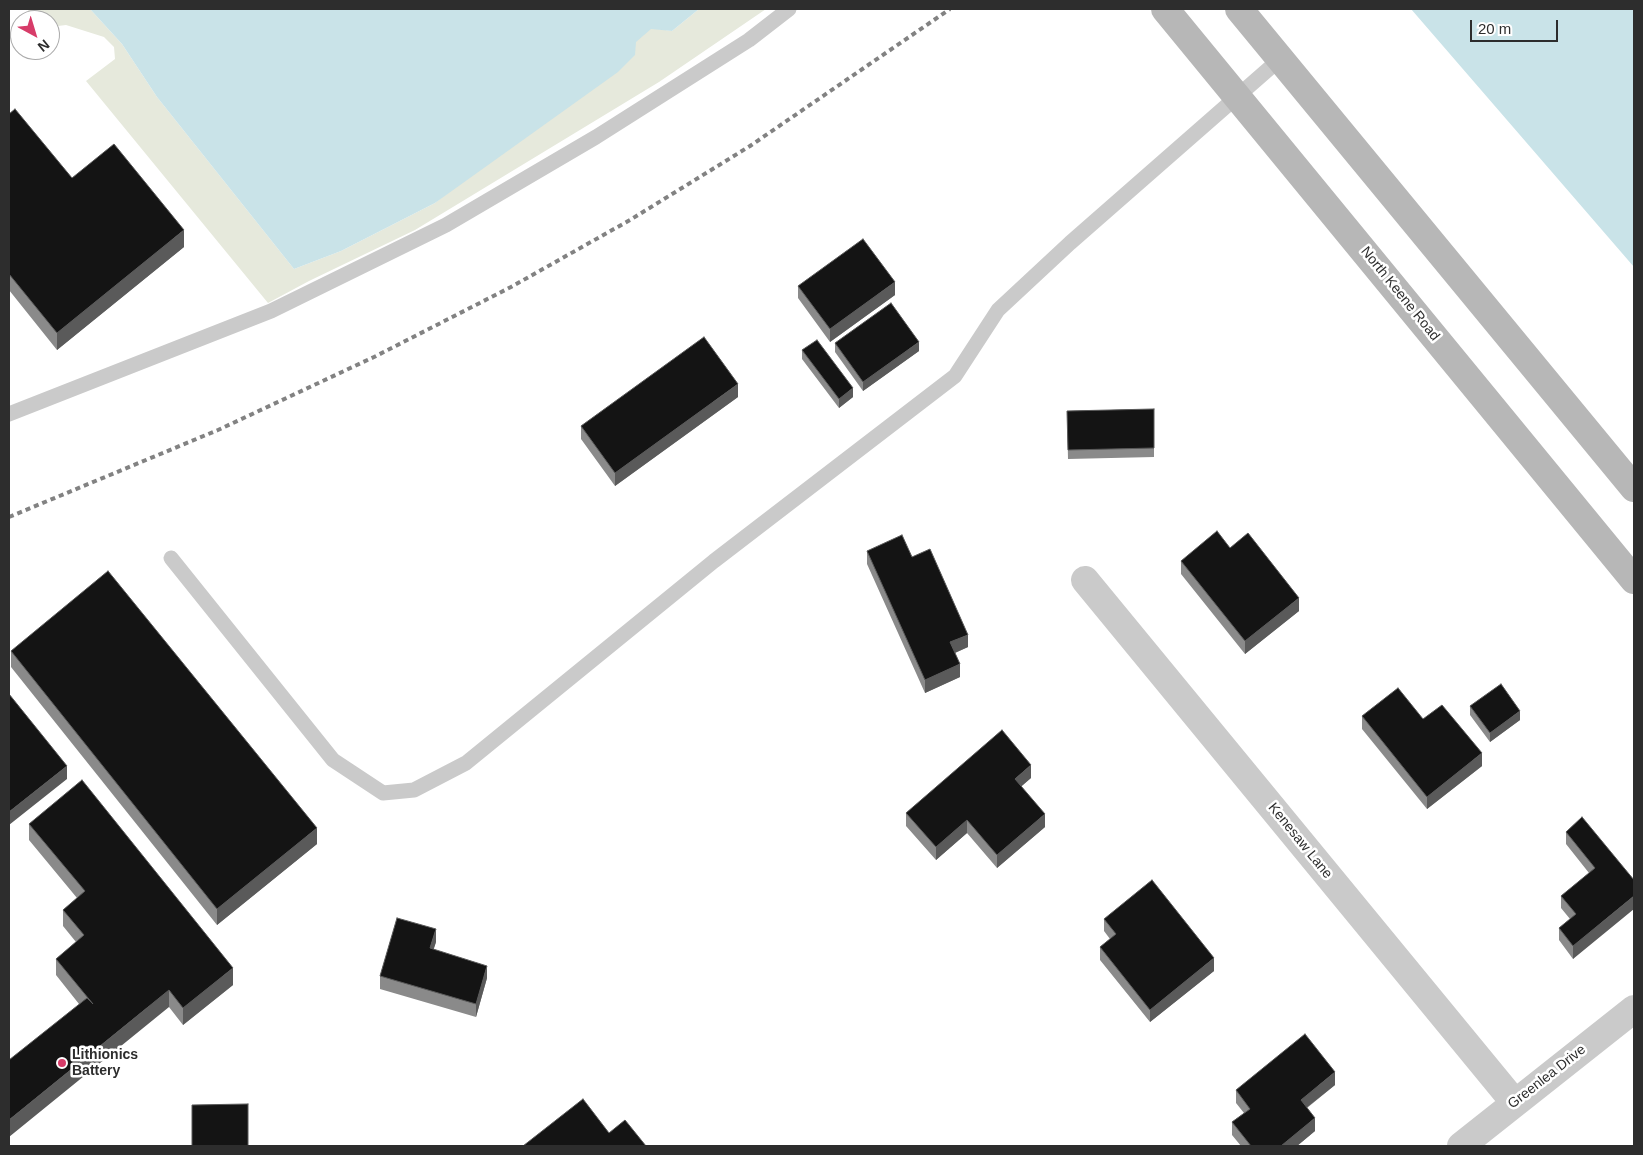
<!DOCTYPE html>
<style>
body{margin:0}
#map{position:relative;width:1643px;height:1155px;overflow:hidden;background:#fff;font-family:Helvetica,sans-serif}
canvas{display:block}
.frame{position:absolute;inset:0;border:10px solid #2d2d2d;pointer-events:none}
.north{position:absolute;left:10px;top:10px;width:50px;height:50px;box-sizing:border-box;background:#fff;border:1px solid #ababab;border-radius:50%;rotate:141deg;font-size:14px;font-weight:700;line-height:20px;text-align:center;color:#2d2d2d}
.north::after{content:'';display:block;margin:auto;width:18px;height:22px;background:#d73c69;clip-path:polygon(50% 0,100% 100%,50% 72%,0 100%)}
.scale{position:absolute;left:1470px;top:20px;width:88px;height:22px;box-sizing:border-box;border:2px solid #2d2d2d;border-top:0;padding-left:6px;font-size:15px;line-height:18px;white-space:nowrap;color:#2d2d2d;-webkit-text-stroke:4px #fff;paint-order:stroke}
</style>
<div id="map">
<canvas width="1643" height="1155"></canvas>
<div class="frame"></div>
<div class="north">N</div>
<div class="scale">20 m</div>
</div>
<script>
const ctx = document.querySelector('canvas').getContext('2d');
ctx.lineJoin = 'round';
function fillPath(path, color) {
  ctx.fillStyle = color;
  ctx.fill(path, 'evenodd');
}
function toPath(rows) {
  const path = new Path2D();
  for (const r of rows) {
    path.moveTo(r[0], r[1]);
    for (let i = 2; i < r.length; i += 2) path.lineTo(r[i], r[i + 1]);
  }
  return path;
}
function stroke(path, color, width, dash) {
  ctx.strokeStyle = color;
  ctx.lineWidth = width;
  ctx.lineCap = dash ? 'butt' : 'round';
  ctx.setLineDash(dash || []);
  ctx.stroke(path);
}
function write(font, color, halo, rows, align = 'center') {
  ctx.font = font + ' Helvetica,sans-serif';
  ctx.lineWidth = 5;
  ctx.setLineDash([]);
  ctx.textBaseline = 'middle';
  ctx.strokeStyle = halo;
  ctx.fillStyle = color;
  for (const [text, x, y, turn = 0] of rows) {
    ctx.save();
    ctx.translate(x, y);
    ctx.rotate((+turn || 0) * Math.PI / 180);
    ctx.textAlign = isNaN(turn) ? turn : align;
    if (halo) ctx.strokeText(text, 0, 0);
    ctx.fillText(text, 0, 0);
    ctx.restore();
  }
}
const green = toPath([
 [27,9,90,9,122,44,157,97,294,269,341,251,435,203,651,28,672,31,699,9,766,9,659,82,415,230,309,281,268,303,86,81,115,59,114,47,104,37,66,25,50,27,50,20,36,20]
]);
const water = toPath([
 [90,9,699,9,672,31,651,29,636,42,635,55,618,72,435,203,341,251,294,269,157,97,122,44],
 [1411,9,1634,9,1634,267]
]);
const lane = toPath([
 [9,414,271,311,446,225,596,137,749,40,789,9],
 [171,558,333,760,383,793,414,790,466,763,714,561,955,376,998,310,1070,243,1280,59]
]);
const street = toPath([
 [1085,580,1515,1103],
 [1461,1146,1634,1009]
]);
const secondary = toPath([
 [1165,9,1634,580],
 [1239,9,1634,488]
]);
const rail = toPath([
 [9,517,218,430,374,357,511,287,630,220,750,146,950,9]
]);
const wall = toPath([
 [9,114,72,178,184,247,57,350,9,290],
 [798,286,895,295,830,342,798,298],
 [835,343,919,351,863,391,835,352],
 [802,350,853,397,839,408,802,359],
 [738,397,615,486,581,439,581,426],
 [1154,409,1154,457,1068,459,1067,411],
 [1230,548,1299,611,1245,654,1181,574,1181,561],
 [867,551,912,557,968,647,955,653,960,677,925,693,867,564],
 [11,651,317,844,217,925,11,667],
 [1470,706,1520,720,1490,742,1470,715],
 [1362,716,1423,719,1482,766,1427,809,1362,729],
 [1031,778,1021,786,1045,827,997,868,967,833,936,860,906,826,906,813],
 [29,824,233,985,183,1025,169,1007,79,1004,56,975,56,959,76,942,63,926,63,910,77,898,29,840],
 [1566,832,1634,880,1573,959,1559,940,1559,928,1570,919,1561,908,1561,896,1589,873,1566,844],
 [1104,919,1214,971,1150,1022,1100,960,1100,947,1110,939,1104,931],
 [436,942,433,950,487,978,476,1017,380,989,380,976],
 [1335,1085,1307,1108,1315,1131,1297,1146,1241,1146,1232,1135,1232,1122,1244,1113,1236,1103,1236,1090]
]);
const shadedWall = toPath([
 [184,230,184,247,57,350,57,333],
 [895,282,895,295,830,342,830,329],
 [919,342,919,351,863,391,863,382],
 [738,384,738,397,615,486,615,473],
 [853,388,853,397,839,408,839,399],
 [1299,598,1299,611,1245,654,1245,641],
 [968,635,968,647,950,655,950,642],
 [960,664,960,677,925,693,925,680],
 [1520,711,1520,720,1490,742,1490,733],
 [1482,753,1482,766,1427,809,1427,797],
 [1031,765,1031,778,1015,792,1015,779],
 [67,766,67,779,9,825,9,812],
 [1045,814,1045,827,997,868,997,855],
 [967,820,967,833,936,860,936,847],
 [317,828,317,844,217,925,217,909],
 [1634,896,1634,909,1573,959,1573,946],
 [436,929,436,942,430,961,430,948],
 [1214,958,1214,971,1150,1022,1150,1010],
 [487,966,487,978,476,1017,476,1004],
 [233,968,233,985,183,1025,183,1008],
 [169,990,169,1007,9,1137,9,1120],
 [1335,1072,1335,1085,1301,1112,1301,1100],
 [1315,1118,1315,1131,1297,1146,1281,1146]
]);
const building = toPath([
 [15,109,72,178,114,144,184,230,57,333,9,274,9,114,15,109],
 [863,239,895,282,830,329,798,286,863,239],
 [891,303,919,342,863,382,835,343,891,303],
 [704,337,738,384,615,473,581,426,704,337],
 [817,340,853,388,839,399,802,350,817,340],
 [1154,409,1154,448,1068,450,1067,411,1154,409],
 [1217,531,1230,548,1248,533,1299,598,1245,641,1181,561,1217,531],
 [902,535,912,557,930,549,968,635,950,642,960,664,925,680,867,551,902,535],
 [108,571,317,828,217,909,11,651,108,571],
 [1501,684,1520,711,1490,733,1470,706,1501,684],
 [1398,688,1423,719,1442,705,1482,753,1427,797,1362,716,1398,688],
 [9,694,67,766,9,812,9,694],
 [1002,730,1031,765,1015,779,1045,814,997,855,967,820,936,847,906,813,1002,730],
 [82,780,233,968,183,1008,169,990,9,1120,9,1060,87,998,93,1004,56,959,84,935,63,910,85,891,29,824,82,780],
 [1582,817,1634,880,1634,896,1573,946,1559,928,1576,914,1561,896,1595,868,1566,832,1582,817],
 [1152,880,1214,958,1150,1010,1100,947,1116,934,1104,919,1152,880],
 [397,918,436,929,430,948,487,966,476,1004,380,976,397,918],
 [1305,1034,1335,1072,1301,1100,1315,1118,1281,1146,1251,1146,1232,1122,1250,1109,1236,1090,1305,1034],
 [583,1099,609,1133,625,1120,646,1146,523,1146,583,1099],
 [248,1104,248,1146,192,1146,192,1105,248,1104]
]);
const markers = [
 [62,1063,5,"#d73c69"]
];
const streetNames = [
 ["North Keene Road",1400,294,51],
 ["Kenesaw Lane",1300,841,51],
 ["Greenlea Drive",1547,1077,-38]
];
const poiNames = [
 ["Lithionics",72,1055],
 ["Battery",72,1071]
];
fillPath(green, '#e6e9dc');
fillPath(water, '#c9e3e8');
stroke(lane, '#cacaca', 15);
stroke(street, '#cacaca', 28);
stroke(secondary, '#b7b7b7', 28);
stroke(rail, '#828282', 4, [5, 4]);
fillPath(wall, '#8a8a8a');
fillPath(shadedWall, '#5a5a5a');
fillPath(building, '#141414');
stroke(building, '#5a5a5a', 1);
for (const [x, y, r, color] of markers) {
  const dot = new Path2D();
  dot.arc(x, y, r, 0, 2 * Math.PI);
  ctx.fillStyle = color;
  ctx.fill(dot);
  stroke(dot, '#fff', 2);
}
write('14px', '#2d2d2d', '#fff', streetNames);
write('bold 14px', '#2d2d2d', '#fff', poiNames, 'left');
</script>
